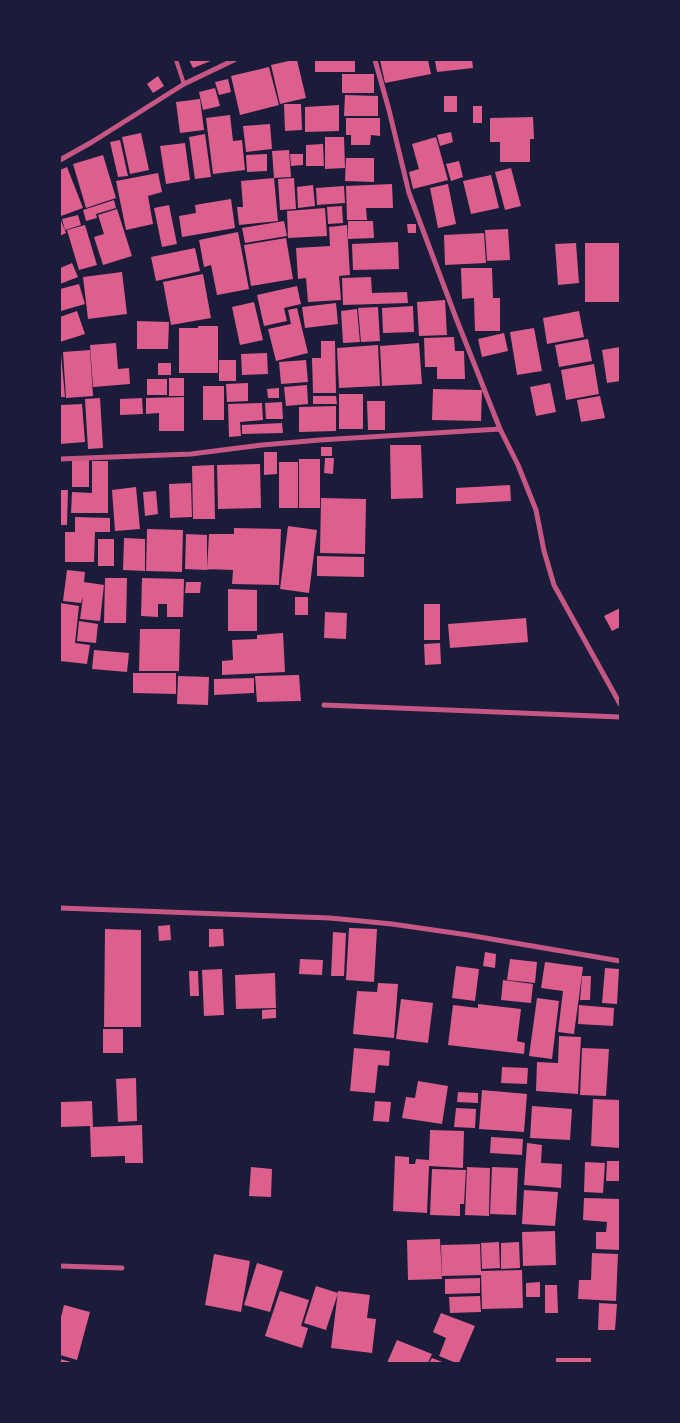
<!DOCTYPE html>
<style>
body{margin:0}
#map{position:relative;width:680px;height:1423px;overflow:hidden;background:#1b1b3a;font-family:Karla,sans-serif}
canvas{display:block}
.frame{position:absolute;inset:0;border:61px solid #1b1b3a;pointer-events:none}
</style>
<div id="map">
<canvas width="680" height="1423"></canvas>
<div class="frame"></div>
</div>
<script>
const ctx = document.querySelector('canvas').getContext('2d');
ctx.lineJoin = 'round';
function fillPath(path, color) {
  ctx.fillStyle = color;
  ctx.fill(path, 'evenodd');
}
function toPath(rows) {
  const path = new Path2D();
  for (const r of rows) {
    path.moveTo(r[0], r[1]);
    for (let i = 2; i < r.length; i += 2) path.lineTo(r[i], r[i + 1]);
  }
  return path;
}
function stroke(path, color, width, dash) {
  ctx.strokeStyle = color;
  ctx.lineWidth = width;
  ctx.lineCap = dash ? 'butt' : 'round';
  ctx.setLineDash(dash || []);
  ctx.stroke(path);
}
const building = toPath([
 [189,60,213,60,193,68],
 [293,60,297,60,306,98,280,104,271,65],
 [315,60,355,60,355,72,315,72],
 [380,60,428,60,431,74,385,83],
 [441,60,472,60,473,68,437,72,435,61],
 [269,67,279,105,240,115,231,76],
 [342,74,374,74,374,93,342,93],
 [158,76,164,86,153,93,147,84],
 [228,79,231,92,219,95,215,82],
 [215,88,220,106,203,110,199,92],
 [345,95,378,96,378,116,344,116],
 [444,96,457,96,457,112,444,112],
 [200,99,204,130,180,133,176,102],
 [284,104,301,104,302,130,285,131],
 [339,105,339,131,305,132,305,107],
 [473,106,482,106,482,123,473,123],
 [230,115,233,141,242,140,245,170,213,174,206,118],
 [533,117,534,139,530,139,530,162,500,162,500,142,490,142,490,118],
 [346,118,380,118,380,136,371,135,370,145,351,145,351,135,346,135],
 [270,124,272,149,246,152,243,126],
 [451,132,453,142,440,146,437,135],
 [141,133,149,170,130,174,122,137],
 [205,134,211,177,195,179,189,137],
 [325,137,344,137,345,168,325,169],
 [436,137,448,180,413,189,409,172,419,169,412,144],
 [120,140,128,176,118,177,110,142],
 [185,143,190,180,166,184,160,146],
 [323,144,324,166,306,166,306,145],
 [289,150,291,177,274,178,272,151],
 [267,154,267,171,247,172,246,155],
 [290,154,303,154,303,165,291,166],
 [103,155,116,198,86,208,73,164],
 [346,158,374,158,374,182,345,181],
 [459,161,463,177,451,181,446,164],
 [67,167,83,208,61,216,60,170],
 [511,168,521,206,505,210,495,172],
 [158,173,162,192,148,196,153,224,126,230,116,181],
 [491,175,499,208,471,214,463,181],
 [274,178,278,221,239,225,237,207,243,207,241,181],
 [294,178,296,209,280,210,278,179],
 [392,184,393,208,366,208,367,220,347,220,346,186],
 [448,184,456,224,438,228,430,188],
 [313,185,315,206,298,208,297,187],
 [344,186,345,203,317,205,316,188],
 [231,199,235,228,182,237,179,216,196,213,195,205],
 [114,200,116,208,96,214,97,218,86,221,83,210],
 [169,205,177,244,162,247,154,208],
 [342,206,343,223,328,224,327,207],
 [325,208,327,236,288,238,287,211],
 [117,209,132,256,103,265,94,237,104,234,98,215],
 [78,215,81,225,65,230,62,219],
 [60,218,66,233,60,236],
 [284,221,287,236,245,243,242,228],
 [348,221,373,221,374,238,348,239],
 [407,224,416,224,416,233,408,233],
 [85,225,97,265,79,270,67,230],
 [347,225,350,275,339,276,341,300,308,302,306,278,298,279,296,248,330,246,329,227],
 [508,229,510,260,487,261,485,230],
 [238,232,249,289,217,295,211,265,204,267,199,240],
 [484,233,486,263,445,265,444,235],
 [286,238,293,279,251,286,244,245],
 [398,242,399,269,353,270,352,244],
 [576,243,579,283,558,285,555,244],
 [585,243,620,243,620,302,585,302],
 [195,248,200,271,156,281,151,257],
 [72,263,78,277,60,284,60,268],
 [461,268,492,268,493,298,500,298,500,331,475,331,474,298,462,299],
 [122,272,127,314,88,319,83,277],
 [203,274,211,318,171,325,163,282],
 [371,277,372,293,407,292,408,303,343,305,342,278],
 [79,284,85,304,61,311,60,306,60,289],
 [297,286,301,304,284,308,287,321,264,326,257,295],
 [445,300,447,335,419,336,417,302],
 [254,302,263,340,240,345,232,307],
 [336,303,338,324,305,328,302,307],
 [413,306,414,332,383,333,382,308],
 [378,307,380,341,361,342,358,308],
 [297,308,308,353,276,361,268,329,291,324,288,310],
 [357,309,360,342,343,343,341,311],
 [77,311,85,334,60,342,60,317],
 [579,311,584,337,547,344,543,318],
 [137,321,169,322,168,349,137,349],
 [198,326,218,326,218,373,179,373,179,328,198,328],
 [534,328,542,371,517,375,510,332],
 [504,333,508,351,482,357,478,339],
 [454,337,455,351,464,351,465,379,437,379,437,367,425,367,424,338],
 [588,339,592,361,559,367,555,345],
 [321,341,335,341,336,393,313,393,312,358,321,358],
 [116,343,118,369,129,368,130,384,93,387,90,345],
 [419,343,422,384,382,386,380,346],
 [378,345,380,386,339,388,337,348],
 [620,347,620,381,607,383,602,350],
 [90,350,93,396,66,398,63,352],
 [267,353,268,374,242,375,241,354],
 [60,354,61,354,65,397,60,397],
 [219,360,236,360,236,381,219,381],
 [306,360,308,382,281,384,279,362],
 [158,363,171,363,171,375,158,375],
 [594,364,599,394,566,400,561,370],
 [169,378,184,378,184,396,169,396],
 [147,379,167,379,167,395,147,395],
 [248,383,248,401,227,402,226,384],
 [550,383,556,412,536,416,530,387],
 [307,385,308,404,286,406,284,387],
 [203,386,224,386,224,420,203,420],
 [279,388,279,398,268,398,267,389],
 [433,389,482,390,481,421,432,420],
 [339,394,363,394,363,429,339,429],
 [313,396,336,396,337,404,313,404],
 [600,396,605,418,581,422,577,400],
 [184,397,184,431,159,431,159,413,146,414,146,398],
 [100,398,103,448,88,449,85,399],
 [142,398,143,414,120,415,120,399],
 [367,401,385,401,385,430,368,430],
 [282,402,283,419,266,419,265,403],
 [262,403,263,420,240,422,241,436,229,437,228,404],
 [82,404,85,442,60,444,60,405],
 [336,406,336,431,299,432,299,407],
 [282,423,283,433,242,434,242,425],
 [390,445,421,445,423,498,391,499],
 [321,447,332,447,332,456,321,456],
 [264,452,277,452,277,474,264,475],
 [325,458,334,458,333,474,324,473],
 [299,459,320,459,320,508,299,508],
 [72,460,89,460,89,487,72,487],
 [92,461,108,461,108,513,71,513,72,492,92,493],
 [279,462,298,462,298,508,279,508],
 [260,464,261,508,218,509,217,465],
 [214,465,215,519,193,519,192,466],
 [191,483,192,517,170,518,169,484],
 [510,485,511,501,456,504,456,488],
 [136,487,140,529,115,531,112,490],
 [60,490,68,490,67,525,60,525],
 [156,491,158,514,145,516,143,492],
 [321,498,366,499,365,554,320,553],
 [75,517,110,518,110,532,95,532,94,562,65,562,65,532,75,532],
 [288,526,317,530,309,593,280,589],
 [234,528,281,529,279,585,232,584,233,570,207,569,209,534,234,534],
 [147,529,183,530,182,572,146,571],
 [186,534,207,535,207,570,185,569],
 [124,538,145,539,145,571,123,570],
 [98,539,114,539,114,566,98,566],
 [317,556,364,557,364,577,317,576],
 [67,570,85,572,84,582,104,585,100,621,80,619,83,597,81,603,63,601],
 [105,578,127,578,126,623,104,623],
 [142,578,184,579,183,617,167,617,167,604,158,604,158,617,141,616],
 [186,582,201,582,200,593,185,593],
 [228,589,257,590,257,631,228,631],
 [295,597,308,597,308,615,295,615],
 [60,603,79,606,75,643,90,645,87,664,60,661],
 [424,604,440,604,440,640,424,640],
 [620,608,620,627,612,631,604,616],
 [325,612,347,613,346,639,324,638],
 [526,618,528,642,450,648,448,624],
 [79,621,98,624,96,643,77,641],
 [140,629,180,629,179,671,139,671],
 [283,633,285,672,222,675,222,661,233,660,232,640,257,639,257,635],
 [440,643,441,664,425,665,424,644],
 [94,650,129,653,127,672,92,669],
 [133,673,176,673,176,694,133,693],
 [299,675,301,701,257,702,255,676],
 [178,676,209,677,208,705,177,704],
 [254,678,254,693,214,695,214,679],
 [170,925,171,940,159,941,158,926],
 [349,928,377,929,374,982,346,980],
 [105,929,141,930,141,1027,104,1027],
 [209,929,223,929,224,946,209,947],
 [333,932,346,933,344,976,331,976],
 [485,952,496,954,495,968,483,966],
 [300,959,323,960,322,975,299,974],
 [510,959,537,962,535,983,507,980],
 [545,962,583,967,574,1034,558,1032,563,991,541,988],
 [456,966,479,969,475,1001,452,998],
 [605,968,619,969,617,1004,602,1003],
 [222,969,224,1015,204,1016,202,970],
 [189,971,198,971,199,996,190,996],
 [275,973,276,1008,236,1009,235,975],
 [582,976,591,976,590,1000,580,1000],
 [503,980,533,984,531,1003,501,1000],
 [378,983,398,984,394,1038,353,1034,357,991,377,992],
 [537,998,559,1001,552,1059,529,1056],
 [401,999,433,1003,428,1043,396,1039],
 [478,1004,521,1009,517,1041,525,1043,524,1054,448,1045,453,1005,478,1008],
 [579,1005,614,1008,613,1026,578,1024],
 [276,1009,276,1018,262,1019,262,1010],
 [103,1029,123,1029,123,1053,103,1053],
 [559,1036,581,1037,578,1094,536,1091,537,1062,558,1063],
 [354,1048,390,1051,389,1066,378,1065,375,1093,350,1091],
 [582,1048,609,1049,606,1096,580,1095],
 [502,1067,528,1068,527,1084,501,1083],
 [136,1078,137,1121,118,1122,116,1079],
 [418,1081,448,1086,442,1124,402,1118,406,1097,415,1098],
 [482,1090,527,1094,524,1132,479,1129],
 [458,1092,478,1093,478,1103,457,1102],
 [593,1099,620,1100,620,1148,591,1146],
 [92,1101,93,1127,142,1125,143,1163,125,1163,125,1156,91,1157,90,1126,60,1127,60,1102],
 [375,1101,391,1102,389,1122,373,1121],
 [532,1106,572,1109,570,1140,530,1138],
 [456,1108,476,1109,475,1128,454,1127],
 [430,1130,464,1131,463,1168,429,1166,427,1213,393,1211,395,1156,409,1157,409,1164,415,1164,416,1159,429,1160],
 [491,1137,523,1139,522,1155,490,1153],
 [527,1143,542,1145,541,1163,562,1164,561,1188,524,1185],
 [607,1161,620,1161,620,1181,606,1181],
 [585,1162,605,1163,603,1193,584,1192],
 [251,1167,272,1169,271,1197,249,1196],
 [467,1167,490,1168,489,1216,465,1215],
 [492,1167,518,1168,516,1215,490,1214],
 [432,1169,466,1170,464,1204,460,1204,460,1216,430,1215],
 [524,1190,558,1192,555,1226,522,1224],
 [584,1198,620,1199,620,1250,596,1249,596,1232,606,1232,607,1222,583,1220],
 [555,1231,556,1265,523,1266,522,1232],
 [440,1239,442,1279,408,1280,407,1240],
 [499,1242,500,1268,482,1269,481,1243],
 [519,1242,520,1268,501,1269,501,1243],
 [480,1244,481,1271,522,1270,523,1308,482,1309,481,1275,442,1276,441,1245],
 [592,1253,618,1254,616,1301,578,1299,579,1280,591,1280],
 [214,1254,250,1261,241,1312,205,1305],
 [257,1263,283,1271,270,1312,244,1305],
 [480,1278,480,1293,445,1294,445,1279],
 [540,1282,540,1297,526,1297,526,1283],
 [545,1285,557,1285,558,1313,545,1313],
 [316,1286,338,1293,326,1330,304,1323],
 [280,1291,309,1300,301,1326,308,1328,302,1348,265,1336],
 [338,1291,370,1295,367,1318,376,1319,372,1353,331,1348],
 [480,1296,481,1312,450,1313,449,1297],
 [599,1303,617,1304,615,1330,598,1330],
 [64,1305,90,1312,77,1360,60,1355,60,1321],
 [441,1313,475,1326,459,1363,456,1363,439,1356,446,1338,433,1332],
 [397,1340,432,1354,428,1363,387,1363],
 [432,1358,445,1363,429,1363],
 [556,1358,591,1358,591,1363,556,1363],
 [60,1359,71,1362,71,1363,60,1363]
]);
const service = toPath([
 [176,60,184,84]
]);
const minor = toPath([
 [375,60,389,110,409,193,456,318,500,429,518,465,536,510,544,551,554,585,620,704],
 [60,160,92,142,184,84,234,60],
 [60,459,191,454,262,445,320,440,500,429],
 [324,705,620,717],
 [60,908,330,918,392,924,468,935,620,961],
 [60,1266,122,1268]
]);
fillPath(building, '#dd5f8e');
stroke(service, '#c65784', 4);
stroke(minor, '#c65784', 5);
</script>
